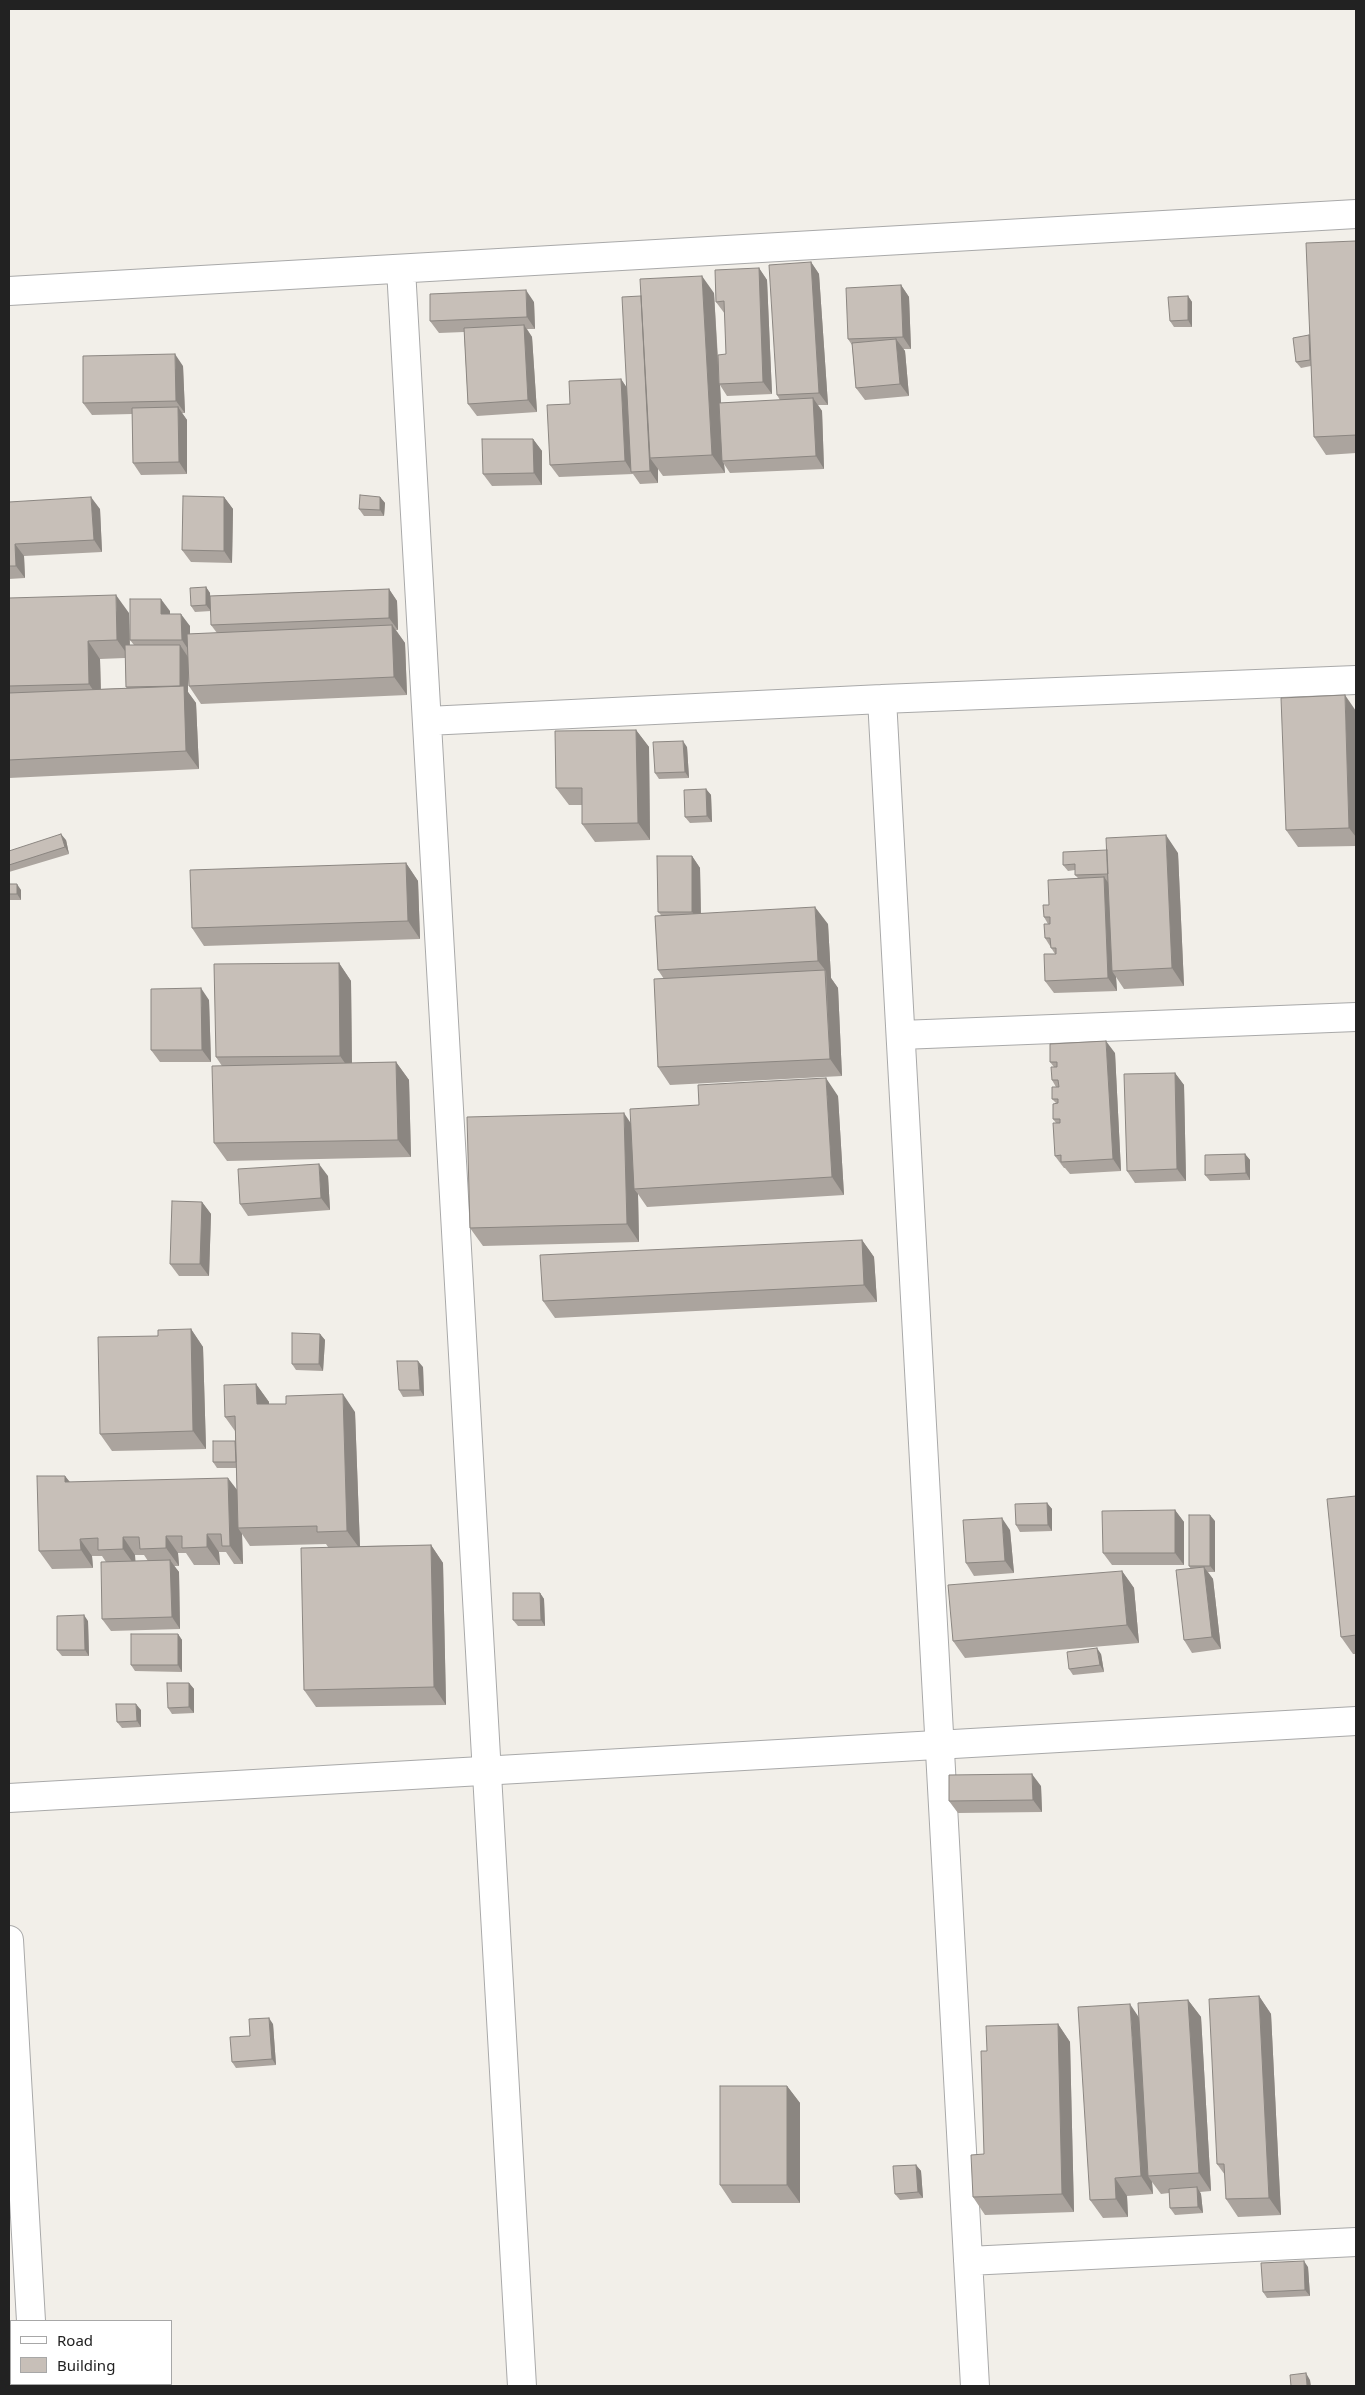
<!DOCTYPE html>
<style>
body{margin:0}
#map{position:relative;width:1365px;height:2395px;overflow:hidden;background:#f2efe9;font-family:"Noto Sans",sans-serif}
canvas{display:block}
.frame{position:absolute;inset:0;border:10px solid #222;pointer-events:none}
.legend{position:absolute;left:10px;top:2320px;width:162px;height:65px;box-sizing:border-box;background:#fff;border:1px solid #a7a7a7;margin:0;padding:6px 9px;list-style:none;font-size:15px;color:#222}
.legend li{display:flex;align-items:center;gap:10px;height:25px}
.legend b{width:25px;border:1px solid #a7a7a7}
</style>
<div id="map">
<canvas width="1365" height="2395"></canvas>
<div class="frame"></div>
<ul class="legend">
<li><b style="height:6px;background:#fff"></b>Road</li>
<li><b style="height:14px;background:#c7bfb8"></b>Building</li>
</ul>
</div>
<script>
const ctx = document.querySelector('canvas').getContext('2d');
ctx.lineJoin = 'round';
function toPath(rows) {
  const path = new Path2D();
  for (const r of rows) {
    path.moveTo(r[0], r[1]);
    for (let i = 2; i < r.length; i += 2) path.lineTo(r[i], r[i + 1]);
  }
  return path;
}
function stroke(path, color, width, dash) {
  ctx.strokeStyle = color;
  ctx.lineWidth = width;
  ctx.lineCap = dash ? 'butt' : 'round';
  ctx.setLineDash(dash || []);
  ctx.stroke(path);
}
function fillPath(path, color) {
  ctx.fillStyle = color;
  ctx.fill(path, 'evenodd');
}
const minor = toPath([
 [401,269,522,2386],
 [9,291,1356,214],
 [882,699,975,2386],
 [427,721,882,699,1356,680],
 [901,1035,1356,1017],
 [968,2261,1356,2242]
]);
const tertiary = toPath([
 [9,1798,1356,1721],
 [9,1940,31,2321],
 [34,2384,34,2386]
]);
const wall = toPath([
 [1356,241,1356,453,1326,455,1314,437,1311,366,1301,368,1296,362],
 [811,262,819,274,828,405,818,405,822,411,824,469,730,473,724,464,725,473,663,476,658,469,658,483,640,484,633,474,559,477,550,465,570,404,621,379,627,388,641,296,714,293,718,358,726,354,725,314,716,302,759,268,767,280,772,394,727,396,720,385,721,403,780,400,777,395],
 [901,285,909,297,911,349,903,349,905,351,909,396,865,400,856,388,852,345,848,339],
 [1188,296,1192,302,1192,327,1174,327,1170,321],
 [534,302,535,329,527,329,532,337,537,412,477,416,468,404,464,332,439,333,430,321],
 [183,366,185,413,182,413,187,420,187,474,141,475,133,463,132,414,92,415,83,403],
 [533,439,542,451,542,485,492,486,483,474],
 [224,497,233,509,232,563,191,562,182,550],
 [380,497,385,503,384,516,364,516,359,509],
 [9,502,100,509,102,552,24,556,25,578,9,579],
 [206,587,210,593,210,596,389,589,397,601,398,630,396,630,405,643,407,695,201,704,189,686,188,678,188,692,196,703,199,769,9,778,9,598,129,613,130,645,134,645,130,640,170,611,170,614,190,626,190,634,217,633,211,625,211,611,195,612,191,606],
 [125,658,126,687,127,688,101,689,100,659],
 [1356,711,1356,846,1298,847,1286,830],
 [636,730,649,747,650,840,595,842,582,824,582,805,569,805,556,788],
 [687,747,689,778,659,779,655,773],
 [706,789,711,795,712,822,690,823,685,817],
 [66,840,69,854,9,872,9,851],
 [1178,853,1184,986,1124,989,1116,977,1117,991,1054,993,1045,981,1055,954,1045,938,1048,924,1044,917,1049,905,1078,878,1075,875,1075,870,1068,871,1063,865],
 [692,856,700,868,701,913,828,924,831,978,838,988,842,1076,670,1085,658,1067,664,979,658,970,661,915,658,912],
 [406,863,418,881,420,939,204,946,192,928],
 [9,884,21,890,21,900,9,900],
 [339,963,351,981,352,1063,396,1062,409,1080,411,1157,227,1161,214,1143,222,1066,216,1057],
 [209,1000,211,1062,160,1062,151,1050],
 [1115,1053,1121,1171,1070,1174,1065,1168,1064,1168,1055,1156,1056,1123,1053,1119,1056,1103,1052,1099,1056,1087,1052,1080,1054,1067,1050,1062],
 [1175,1073,1184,1085,1186,1181,1135,1183,1127,1171],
 [838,1096,844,1195,647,1207,638,1194,639,1242,483,1246,470,1228,631,1124],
 [1245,1154,1250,1160,1250,1180,1210,1181,1205,1175],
 [328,1176,330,1210,248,1216,240,1204],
 [202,1202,211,1214,209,1276,179,1276,170,1264],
 [862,1240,874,1257,877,1302,555,1318,543,1301],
 [191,1329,203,1347,206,1449,112,1451,100,1434],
 [320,1334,325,1340,323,1371,296,1370,292,1364],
 [423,1367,424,1396,403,1397,399,1390],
 [256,1384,269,1402,269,1404,355,1412,360,1546,431,1545,443,1563,446,1705,316,1707,304,1690,328,1547,326,1544,250,1546,242,1534,243,1564,234,1564,226,1552,219,1552,220,1565,194,1565,186,1553,178,1553,179,1566,174,1566,179,1572,180,1629,111,1631,102,1619,106,1562,102,1556,92,1556,93,1568,52,1569,39,1551,65,1476,70,1482,237,1490,236,1468,217,1468,213,1462,235,1441,235,1431,225,1417],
 [135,1555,144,1555,148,1561,135,1561],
 [1356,1496,1356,1654,1353,1654,1341,1637],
 [1047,1503,1052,1509,1052,1531,1020,1532,1016,1525],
 [1175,1510,1184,1522,1184,1565,1112,1565,1103,1553],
 [1215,1521,1215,1572,1208,1572,1213,1579,1221,1649,1192,1653,1184,1640,1191,1569,1189,1566],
 [1010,1530,1014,1573,974,1576,966,1563],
 [1122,1571,1134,1588,1139,1643,965,1658,953,1641],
 [540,1593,544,1599,545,1626,518,1626,513,1620],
 [88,1621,89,1656,62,1656,57,1650],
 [178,1634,182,1640,182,1672,135,1671,131,1665],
 [1101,1654,1104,1672,1073,1675,1069,1669],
 [189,1683,194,1689,194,1713,172,1714,168,1708],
 [141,1710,141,1727,122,1728,117,1722],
 [1041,1786,1042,1812,958,1813,949,1801],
 [1259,1996,1271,2014,1281,2215,1238,2217,1226,2199,1225,2175,1217,2164],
 [1188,2000,1201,2017,1211,2191,1200,2192,1201,2194,1203,2213,1175,2215,1170,2208,1169,2193,1161,2194,1152,2182,1153,2194,1127,2196,1128,2217,1103,2218,1090,2200,1139,2017],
 [273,2024,276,2065,236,2068,232,2062,250,2036],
 [1058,2024,1070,2042,1074,2212,985,2215,973,2197,984,2154,987,2051],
 [787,2086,800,2103,800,2203,732,2203,720,2185],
 [916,2165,921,2171,923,2198,900,2200,895,2194],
 [1308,2267,1310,2296,1267,2298,1263,2292]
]);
const shadedWall = toPath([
 [811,262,819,274,828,405,819,393],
 [759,268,767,280,772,394,763,382],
 [702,276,714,293,719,384,720,385,724,461,722,461,724,464,725,473,712,455],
 [901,285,909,297,911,349,903,337],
 [526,290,534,302,535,329,527,317],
 [641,296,650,458,658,469,658,483,650,471],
 [1188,296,1192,302,1192,327,1188,320],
 [524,325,532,337,537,412,528,400],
 [896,339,905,351,909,396,900,384],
 [175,354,183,366,185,413,176,401],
 [621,379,629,391,632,472,625,461],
 [813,398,822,411,824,469,816,456],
 [178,407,187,420,187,474,179,462],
 [533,439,542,451,542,485,534,473],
 [91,497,100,509,102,552,94,540],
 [224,497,233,509,232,563,224,551],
 [380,497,385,503,384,516,380,510],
 [15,544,24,556,25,578,16,566],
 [206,587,210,593,211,611,206,605],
 [389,589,397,601,398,630,389,618],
 [116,595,129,613,130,658,117,640],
 [161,599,170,611,170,626,161,614],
 [181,614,190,626,190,652,182,640],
 [392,625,405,643,407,695,394,677],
 [88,641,100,659,101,702,89,684],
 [180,645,188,657,188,692,196,703,199,769,186,751,180,686],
 [1345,695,1356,711,1356,837,1349,828],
 [636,730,649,747,650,840,638,823],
 [683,741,687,747,689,778,685,772],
 [706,789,711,795,712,822,707,816],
 [61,834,66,840,69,854,65,847],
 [1166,835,1178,853,1184,986,1172,968],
 [692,856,700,868,701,924,692,912],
 [406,863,418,881,420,939,408,921],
 [1104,877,1113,889,1112,971,1116,977,1117,991,1108,978],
 [17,884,21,890,21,900,17,894],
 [815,907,828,924,831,978,838,988,842,1076,830,1059,826,971,818,961],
 [339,963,351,981,352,1073,340,1056],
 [201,988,209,1000,211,1062,202,1050],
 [1106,1041,1115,1053,1121,1171,1113,1159],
 [396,1062,409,1080,411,1157,398,1140],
 [1175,1073,1184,1085,1186,1181,1177,1169],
 [826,1078,838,1096,844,1195,832,1177],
 [624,1113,636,1131,634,1189,638,1194,639,1242,627,1224],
 [1245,1154,1250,1160,1250,1180,1246,1173],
 [319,1164,328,1176,330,1210,321,1198],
 [202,1202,211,1214,209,1276,200,1264],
 [862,1240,874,1257,877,1302,864,1285],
 [191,1329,203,1347,206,1449,193,1431],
 [320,1334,325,1340,323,1371,319,1364],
 [418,1361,423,1367,424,1396,420,1390],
 [256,1384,269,1402,269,1422,257,1404],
 [343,1394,355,1412,360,1549,347,1531],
 [65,1476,78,1493,65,1482],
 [228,1478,241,1495,238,1528,242,1534,243,1564,230,1546],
 [1047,1503,1052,1509,1052,1531,1048,1525],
 [1175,1510,1184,1522,1184,1565,1175,1553],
 [1210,1515,1215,1521,1215,1572,1210,1566],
 [1002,1518,1010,1530,1014,1573,1005,1561],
 [207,1534,219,1552,220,1565,207,1547],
 [166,1536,178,1553,179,1566,166,1548],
 [123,1537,135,1555,136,1567,123,1549],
 [80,1539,92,1556,93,1568,81,1550],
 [431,1545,443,1563,446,1705,434,1687],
 [170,1560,179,1572,180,1629,172,1617],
 [1204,1567,1213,1579,1221,1649,1212,1637],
 [1122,1571,1134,1588,1139,1643,1127,1625],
 [540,1593,544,1599,545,1626,541,1620],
 [84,1615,88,1621,89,1656,85,1650],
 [178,1634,182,1640,182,1672,178,1665],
 [1097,1648,1101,1654,1104,1672,1100,1665],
 [189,1683,194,1689,194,1713,189,1707],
 [136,1704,141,1710,141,1727,137,1721],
 [1032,1774,1041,1786,1042,1812,1033,1800],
 [1259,1996,1271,2014,1281,2215,1269,2198],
 [1188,2000,1201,2017,1211,2191,1199,2173],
 [1130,2004,1142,2022,1148,2176,1152,2182,1153,2194,1141,2176],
 [269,2018,273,2024,276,2065,272,2059],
 [1058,2024,1070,2042,1074,2212,1062,2194],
 [787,2086,800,2103,800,2203,787,2185],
 [916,2165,921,2171,923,2198,918,2192],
 [1115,2178,1127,2196,1128,2217,1116,2199],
 [1197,2187,1201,2194,1203,2213,1198,2207],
 [1304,2261,1308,2267,1310,2296,1305,2290],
 [1306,2373,1310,2380,1311,2386,1307,2386]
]);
const building = toPath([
 [1356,241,1356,435,1314,437,1306,243,1356,241],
 [811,262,819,393,777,395,769,265,811,262],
 [759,268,763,382,719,384,718,355,726,354,724,301,716,302,715,270,759,268],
 [702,276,712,455,650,458,640,279,702,276],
 [901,285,903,337,848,339,846,288,901,285],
 [526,290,527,317,430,321,430,294,526,290],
 [641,296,650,471,631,472,622,297,641,296],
 [1188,296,1188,320,1170,321,1168,297,1188,296],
 [524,325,528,400,468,404,464,328,524,325],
 [1309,335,1310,360,1296,362,1293,338,1309,335],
 [896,339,900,384,856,388,852,343,896,339],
 [175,354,176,401,83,403,83,356,175,354],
 [621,379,625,461,550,465,547,405,570,404,569,381,621,379],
 [813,398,816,456,722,461,719,403,813,398],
 [178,407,179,462,133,463,132,408,178,407],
 [482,439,533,439,534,473,483,474,482,439],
 [360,495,380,497,380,510,359,509,360,495],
 [183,496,224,497,224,551,182,550,183,496],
 [91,497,94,540,15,544,16,566,9,566,9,502,91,497],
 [206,587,206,605,191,606,190,588,206,587],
 [389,589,389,618,211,625,210,596,389,589],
 [116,595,117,640,88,641,89,684,9,686,9,598,116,595],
 [130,599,161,599,161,614,181,614,182,640,130,640,130,599],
 [392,625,394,677,189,686,187,634,392,625],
 [125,645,180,645,180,686,126,687,125,645],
 [184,686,186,751,9,760,9,693,184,686],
 [1345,695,1349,828,1286,830,1281,698,1345,695],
 [636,730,638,823,582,824,582,788,556,788,555,731,636,730],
 [683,741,685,772,655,773,653,742,683,741],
 [706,789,707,816,685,817,684,790,706,789],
 [61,834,65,847,9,865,9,851,61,834],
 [1166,835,1172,968,1112,971,1106,838,1166,835],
 [1107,850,1108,874,1075,875,1075,864,1063,865,1063,852,1107,850],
 [657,856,692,856,692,912,658,912,657,856],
 [406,863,408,921,192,928,190,870,406,863],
 [1104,877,1108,978,1045,981,1044,954,1056,954,1056,948,1051,948,1050,938,1045,938,1044,924,1050,924,1050,917,1044,917,1043,905,1049,905,1048,880,1104,877],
 [9,884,17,884,17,894,9,894,9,884],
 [815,907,818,961,658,970,655,916,815,907],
 [339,963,340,1056,216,1057,214,964,339,963],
 [825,970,830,1059,658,1067,654,979,825,970],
 [201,988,202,1050,151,1050,151,989,201,988],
 [1106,1041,1113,1159,1061,1162,1061,1155,1055,1156,1053,1123,1060,1123,1060,1119,1053,1119,1053,1104,1058,1103,1058,1099,1052,1099,1052,1087,1059,1087,1058,1080,1052,1080,1051,1067,1057,1067,1057,1062,1050,1062,1050,1044,1106,1041],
 [396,1062,398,1140,214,1143,212,1066,396,1062],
 [1175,1073,1177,1169,1127,1171,1124,1074,1175,1073],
 [826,1078,832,1177,634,1189,630,1109,699,1105,698,1085,826,1078],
 [624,1113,627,1224,470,1228,467,1117,624,1113],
 [1245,1154,1246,1173,1205,1175,1205,1155,1245,1154],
 [319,1164,321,1198,240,1204,238,1169,319,1164],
 [172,1201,202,1202,200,1264,170,1264,172,1201],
 [862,1240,864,1285,543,1301,540,1255,862,1240],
 [191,1329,193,1431,100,1434,98,1337,158,1336,158,1330,191,1329],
 [292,1333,320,1334,319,1364,292,1364,292,1333],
 [397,1361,418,1361,420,1390,399,1390,397,1361],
 [256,1384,257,1404,286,1404,286,1396,343,1394,347,1531,317,1532,317,1526,238,1528,235,1416,225,1417,224,1385,256,1384],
 [213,1441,235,1441,236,1462,213,1462,213,1441],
 [37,1476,65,1476,65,1482,228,1478,230,1546,222,1546,221,1534,207,1534,207,1547,182,1548,182,1536,166,1536,166,1548,140,1549,139,1537,123,1537,123,1549,98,1550,98,1538,80,1539,81,1550,39,1551,37,1476],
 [1356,1496,1356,1635,1341,1637,1327,1499,1356,1496],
 [1047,1503,1048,1525,1016,1525,1015,1504,1047,1503],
 [1175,1510,1175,1553,1103,1553,1102,1511,1175,1510],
 [1189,1515,1210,1515,1210,1566,1189,1566,1189,1515],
 [1002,1518,1005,1561,966,1563,963,1520,1002,1518],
 [431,1545,434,1687,304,1690,301,1548,431,1545],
 [170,1560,172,1617,102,1619,101,1562,170,1560],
 [1204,1567,1212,1637,1184,1640,1176,1570,1204,1567],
 [1122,1571,1127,1625,953,1641,948,1585,1122,1571],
 [513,1593,540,1593,541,1620,513,1620,513,1593],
 [84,1615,85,1650,57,1650,57,1616,84,1615],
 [131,1634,178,1634,178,1665,131,1665,131,1634],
 [1097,1648,1100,1665,1069,1669,1067,1652,1097,1648],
 [167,1683,189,1683,189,1707,168,1708,167,1683],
 [116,1704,136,1704,137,1721,117,1722,116,1704],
 [1032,1774,1033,1800,949,1801,949,1775,1032,1774],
 [1259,1996,1269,2198,1226,2199,1224,2164,1217,2164,1209,1999,1259,1996],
 [1188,2000,1199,2173,1148,2176,1138,2003,1188,2000],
 [1130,2004,1141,2176,1115,2178,1116,2199,1090,2200,1078,2007,1130,2004],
 [269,2018,272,2059,232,2062,230,2037,250,2036,249,2019,269,2018],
 [1058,2024,1062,2194,973,2197,971,2155,984,2154,981,2051,987,2051,986,2026,1058,2024],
 [720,2086,787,2086,787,2185,720,2185,720,2086],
 [916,2165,918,2192,895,2194,893,2166,916,2165],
 [1197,2187,1198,2207,1170,2208,1169,2189,1197,2187],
 [1304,2261,1305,2290,1263,2292,1261,2263,1304,2261],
 [1306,2373,1307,2386,1291,2386,1290,2375,1306,2373]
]);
stroke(minor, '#a9a9a9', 30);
stroke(tertiary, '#a9a9a9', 30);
stroke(minor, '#fff', 28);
stroke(tertiary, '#fff', 28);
fillPath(wall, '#aba49e');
fillPath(shadedWall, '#8b8681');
fillPath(building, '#c7bfb8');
stroke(building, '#8b8681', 1);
</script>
